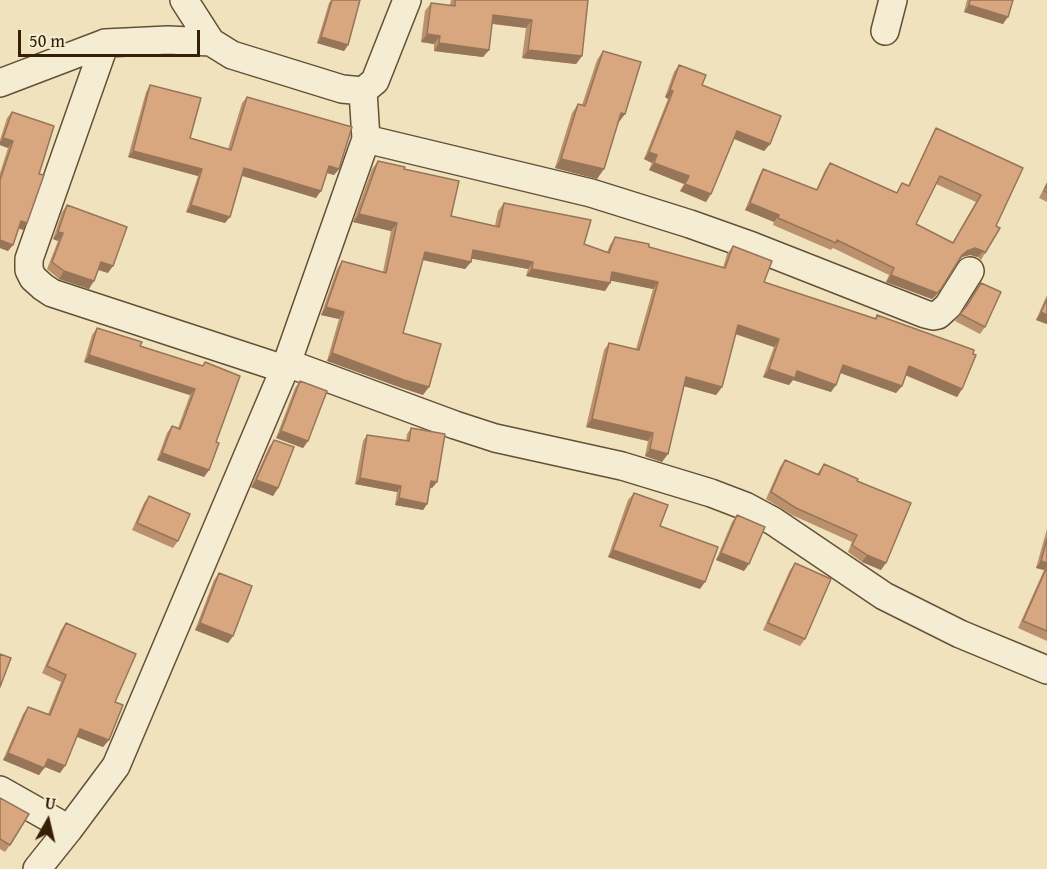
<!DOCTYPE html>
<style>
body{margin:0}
#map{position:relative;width:1047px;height:869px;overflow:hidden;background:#f0e2bd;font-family:"Gentium Book Plus",serif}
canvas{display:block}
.north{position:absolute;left:18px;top:791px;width:60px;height:60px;-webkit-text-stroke:4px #f5ecd4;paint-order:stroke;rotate:8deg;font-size:16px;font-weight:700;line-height:24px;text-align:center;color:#351f06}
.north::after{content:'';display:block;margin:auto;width:21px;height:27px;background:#351f06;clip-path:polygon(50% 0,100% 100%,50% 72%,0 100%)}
.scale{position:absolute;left:18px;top:30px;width:182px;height:27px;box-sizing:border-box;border:3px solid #351f06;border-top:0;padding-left:8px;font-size:18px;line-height:21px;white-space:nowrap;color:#351f06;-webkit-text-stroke:4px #f5ecd4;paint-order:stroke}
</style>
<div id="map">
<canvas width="1047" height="869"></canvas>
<div class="north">U</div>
<div class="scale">50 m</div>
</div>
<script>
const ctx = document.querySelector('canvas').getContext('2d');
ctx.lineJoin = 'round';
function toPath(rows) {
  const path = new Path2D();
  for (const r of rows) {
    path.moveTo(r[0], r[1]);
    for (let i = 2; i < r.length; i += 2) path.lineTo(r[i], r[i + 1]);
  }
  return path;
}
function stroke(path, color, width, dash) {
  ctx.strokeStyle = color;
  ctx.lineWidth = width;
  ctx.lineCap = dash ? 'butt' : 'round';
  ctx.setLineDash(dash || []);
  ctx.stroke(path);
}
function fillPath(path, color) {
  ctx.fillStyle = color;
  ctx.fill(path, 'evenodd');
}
const street = toPath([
 [184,0,211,42,232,55,342,89,363,91,375,81,407,0],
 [885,31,893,0],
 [105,43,29,259,29,270,33,278,43,287,52,293,284,369],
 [0,83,105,43,168,40,211,42],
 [366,139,591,193,690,224,752,246,925,314,933,316,938,315,948,306,970,271],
 [287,363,455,425,495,438,622,466,711,493,745,506,773,521,884,596,960,634,1047,670],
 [0,790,69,829],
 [37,869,69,829,116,766,287,363,366,139,363,91]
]);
const wall = toPath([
 [331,0,360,0,348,45,344,51,317,43,329,3],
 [451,0,588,0,582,56,576,64,522,58,526,28,492,24,489,50,483,57,434,51,434,44,421,42,425,11,431,3,450,5],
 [967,0,1013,0,1003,24,964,12],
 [603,51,625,114,618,123,597,179,555,168,572,113,578,104,582,105,597,60],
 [679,65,770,144,764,151,734,139,706,202,680,191,684,184,649,170,652,163,644,159,668,99,665,97,674,72],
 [150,85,190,138,228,149,242,103,247,97,339,169,334,175,327,173,316,198,242,176,225,223,186,212,198,176,128,157,146,92],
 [12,112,39,174,23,230,18,228,13,245,8,251,0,248,0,173,8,148,0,145,0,140,7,118],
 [936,128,1023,168,996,226,985,253,981,260,978,257,970,255,962,257,958,261,936,296,932,299,886,282,889,275,833,248,831,250,773,225,774,222,745,210,759,176,763,169,816,190,825,170,830,163,896,193,902,183,908,186,932,135],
 [936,184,976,202,953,242,916,224],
 [378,161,404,169,451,216,495,226,498,211,504,203,584,244,607,252,610,245,615,237,723,268,727,254,733,246,764,282,875,318,877,315,962,389,957,397,905,375,902,386,896,393,840,373,831,392,793,380,789,385,763,377,774,347,736,334,722,387,716,395,683,386,662,462,645,456,648,441,586,427,604,350,609,343,636,349,653,289,611,280,610,283,605,291,526,276,528,269,471,258,471,262,465,269,422,260,403,333,423,395,399,387,327,361,339,319,321,315,337,269,342,261,383,272,391,231,353,222,372,169],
 [1047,182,1047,202,1039,198],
 [67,205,108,273,98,270,89,289,59,279,47,269,58,241,53,239,62,212],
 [1047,295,1047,324,1036,320],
 [965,309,985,327,980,334,955,321],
 [97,328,140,346,202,366,205,362,216,442,209,470,204,477,157,460,167,433,172,426,178,428,190,395,84,362,92,335],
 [300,381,308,441,303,448,276,438,295,388],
 [411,428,437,482,432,488,430,487,427,504,423,510,395,505,397,492,355,484,363,441,367,435,406,441,407,434],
 [274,440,278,488,273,496,251,487,269,447],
 [785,460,817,474,824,464,857,481,881,570,862,562,848,552,852,542,792,515,766,499,780,467],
 [634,493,700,589,608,557,628,500],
 [149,496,178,541,173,548,132,530,144,503],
 [737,515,744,571,716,560,732,522],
 [1047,529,1047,641,1018,628,1044,570,1036,568],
 [795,563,805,639,800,646,763,630,790,570],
 [219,573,233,636,228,643,195,630,214,580],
 [66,623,115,702,109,740,103,747,77,737,60,773,45,767,39,775,3,760,23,714,28,707,48,714,61,682,42,673,61,630],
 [0,798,10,845,5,852,0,849]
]);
const shadedWall = toPath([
 [969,5,1008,17,1003,24,964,12],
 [493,15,532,20,526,28,487,23],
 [427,34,440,36,434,44,421,42],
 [321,37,348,45,344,51,317,43],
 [439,43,489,50,483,57,434,51],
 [528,50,582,56,576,64,522,58],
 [670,90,673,91,668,99,665,97],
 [621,113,625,114,618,123,614,122],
 [737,131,770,144,764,151,732,138],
 [3,138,13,141,8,148,0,145,0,142],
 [133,151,202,169,198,176,128,157],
 [649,152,657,155,652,163,644,159],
 [561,159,604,169,597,179,555,168],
 [654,163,689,176,684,184,649,170],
 [329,166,339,169,334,175,324,172],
 [244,168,321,191,316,198,240,175],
 [685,184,711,194,706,202,680,191],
 [750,203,779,215,774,222,745,210],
 [191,205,230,217,225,223,186,212],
 [359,214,397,223,391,231,353,222],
 [21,221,27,223,23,230,16,227],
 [58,232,63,233,58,241,53,239],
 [0,240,13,245,8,251,0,248],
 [975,248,983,251,978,257,970,255,962,257,957,262,962,255,967,251],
 [473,250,533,262,528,269,468,258],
 [425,252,471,262,465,269,419,259],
 [101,262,113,266,108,273,96,269],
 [532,269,610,283,605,291,526,276],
 [64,271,94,281,89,289,59,279],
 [612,272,658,282,653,289,607,280],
 [891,275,941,289,932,299,886,282],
 [326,307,344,312,339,319,321,315],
 [1041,312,1047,315,1047,324,1036,320],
 [738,325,779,339,774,347,732,333],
 [332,353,429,387,423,395,399,387,327,361],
 [89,355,195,389,190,395,84,362],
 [843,365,902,386,896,393,838,372],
 [909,366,962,389,957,397,903,374],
 [769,369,797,371,836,385,831,392,793,380,789,385,763,377],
 [686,377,722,387,716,395,680,385],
 [592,419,653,433,648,441,586,427],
 [281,431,308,441,303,448,276,438],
 [650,449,668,454,662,462,645,456],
 [162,453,209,470,204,477,157,460],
 [360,478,401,486,397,492,355,484],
 [256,480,278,488,273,496,251,487],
 [431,481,437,482,432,488,427,487],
 [399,498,427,504,423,510,395,505],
 [613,550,705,582,700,589,608,557],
 [721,553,749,564,744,571,716,560],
 [867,555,886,563,881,570,862,562],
 [1041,561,1047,563,1047,566,1044,570,1036,568],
 [200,623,233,636,228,643,195,630],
 [80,729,109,740,103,747,75,736],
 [8,753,44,768,39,775,3,760],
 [48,759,65,766,60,773,43,766]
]);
const building = toPath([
 [332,0,360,0,348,45,321,37,332,0],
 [455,0,588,0,582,56,528,50,532,20,493,15,489,50,439,43,440,36,427,34,431,3,455,6,455,0],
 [970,0,1013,0,1008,17,969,5,970,0],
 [603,51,641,62,625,114,621,113,604,169,561,159,578,104,585,106,603,51],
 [679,65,706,75,702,85,781,116,770,144,737,131,711,194,685,184,689,176,654,163,657,155,649,152,673,91,670,90,679,65],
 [150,85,201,98,190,138,231,150,247,97,352,127,339,169,329,166,321,191,244,168,230,217,191,205,202,169,133,151,150,85],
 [12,112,54,126,39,174,44,175,27,223,21,221,13,245,0,240,0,180,13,141,3,138,12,112],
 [936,128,1023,168,996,226,1000,228,985,253,983,251,975,248,967,251,962,255,941,289,937,293,891,275,894,268,837,240,836,243,778,218,779,215,750,203,763,169,817,190,830,163,897,193,902,183,909,186,936,128],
 [940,176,981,195,953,243,916,224,940,176],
 [378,161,405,167,404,169,459,181,451,216,499,227,504,203,591,220,584,244,609,253,615,237,649,244,649,247,725,268,733,246,772,261,764,282,876,319,877,315,974,350,973,354,976,355,962,389,909,366,902,386,843,365,836,385,797,371,795,378,769,369,779,339,738,325,722,387,686,377,668,454,650,449,653,433,592,419,609,343,639,350,658,282,612,272,610,283,532,269,533,262,473,250,471,262,425,252,403,333,441,344,429,387,404,380,332,353,344,312,326,307,342,261,386,273,397,223,359,214,378,161],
 [1047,184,1047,193,1044,191,1047,184],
 [67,205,127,227,113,266,101,262,94,281,64,271,52,262,63,233,58,232,67,205],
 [981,283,1001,292,985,327,960,314,966,307,981,283],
 [1047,299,1047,315,1041,312,1047,299],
 [97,328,142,342,140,346,203,366,205,362,240,376,216,442,219,443,209,470,162,453,172,426,180,429,195,389,89,355,97,328],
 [300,381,327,391,308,441,281,431,300,381],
 [411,428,445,434,437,482,431,481,427,504,399,498,401,486,360,478,367,435,409,441,411,428],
 [274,440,294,447,278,488,256,480,274,440],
 [785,460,819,475,824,464,858,479,857,481,911,503,886,563,867,555,852,545,857,535,796,508,771,492,785,460],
 [634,493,668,505,660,526,718,547,705,582,613,550,634,493],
 [149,496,190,514,178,541,137,523,149,496],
 [737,515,765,527,749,564,721,553,737,515],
 [1047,539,1047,563,1041,561,1047,539],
 [795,563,831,579,805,639,768,623,795,563],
 [1047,567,1047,631,1023,621,1047,567],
 [219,573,252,586,233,636,200,623,219,573],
 [66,623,136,654,115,702,123,705,109,740,80,729,65,766,48,759,44,768,8,753,28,707,50,715,66,675,47,666,66,623],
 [0,654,11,658,0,687,0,654],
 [0,798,29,814,10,845,0,839,0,798]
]);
stroke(street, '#645034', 30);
stroke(street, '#f5ecd4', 27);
fillPath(wall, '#ba906d');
fillPath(shadedWall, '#977559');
fillPath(building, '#d8a77f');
stroke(building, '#977559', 1.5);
</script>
